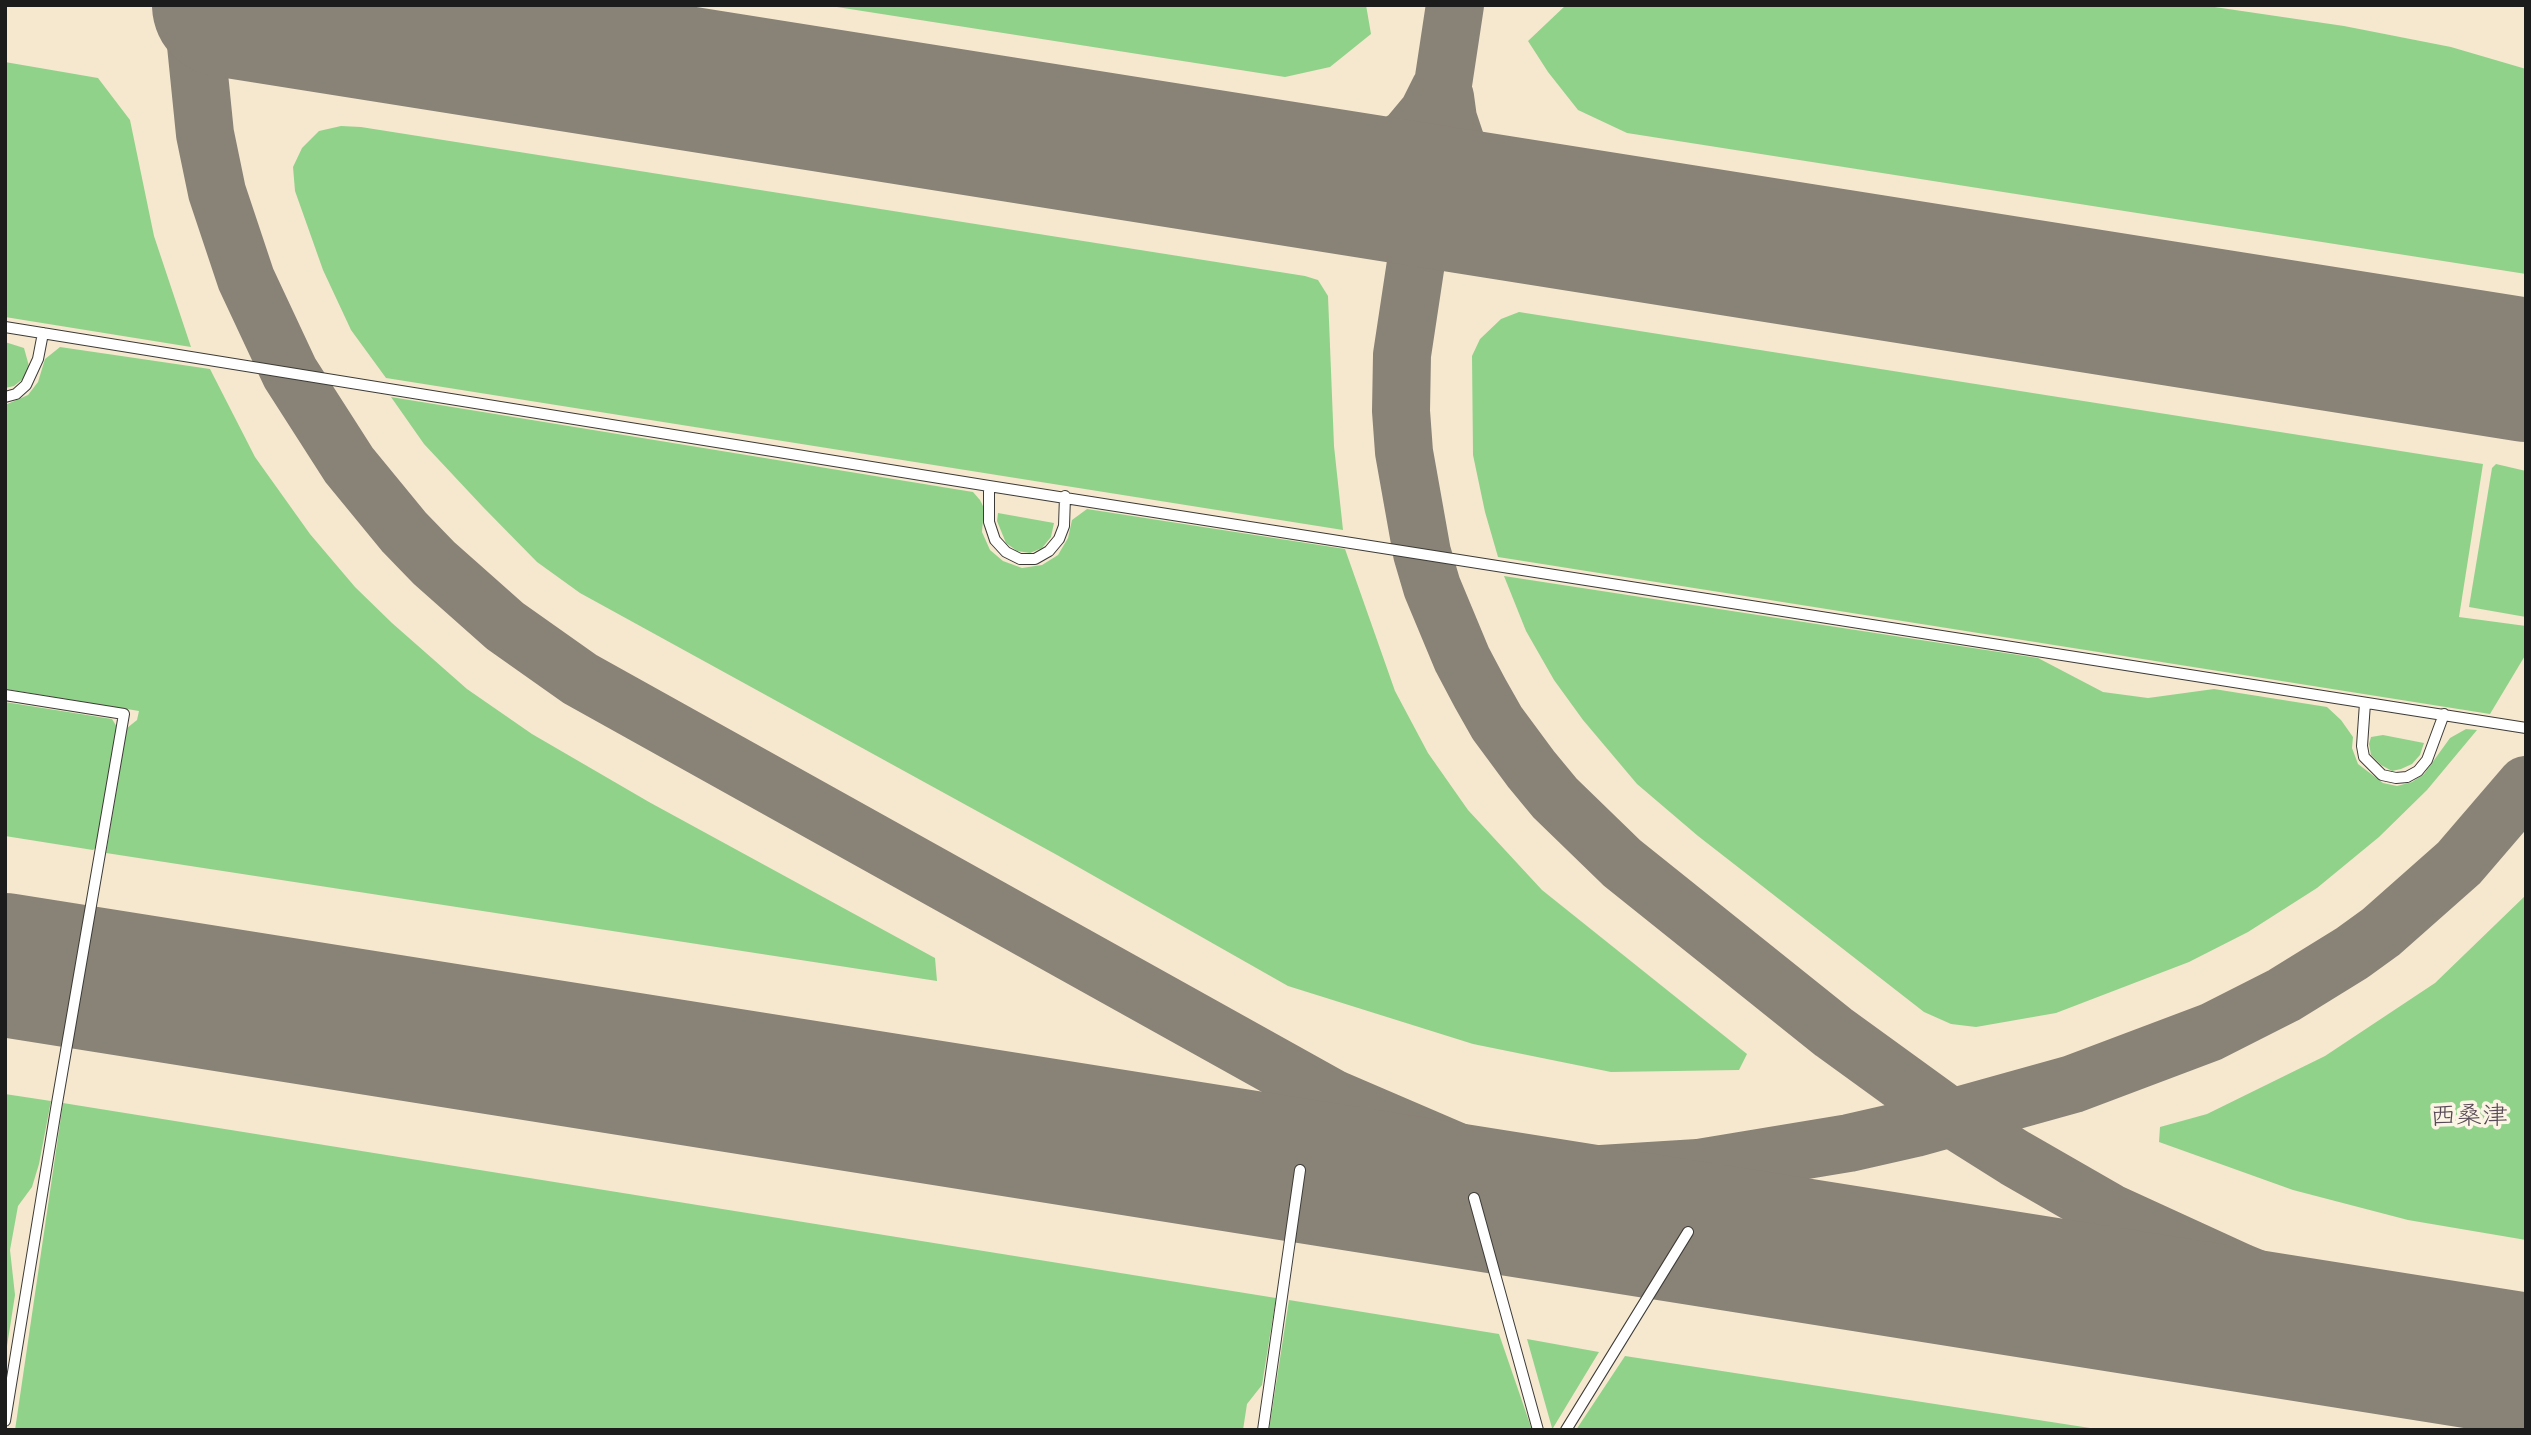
<!DOCTYPE html>
<meta charset="utf-8">
<style>
body{margin:0}
#map{position:relative;width:2531px;height:1435px;overflow:hidden;background:#f6e8cf;font-family:Mali,sans-serif}
canvas{display:block}
.frame{position:absolute;inset:0;border:7px solid #1c1c1c;pointer-events:none}
</style>
<div id="map">
<canvas width="2531" height="1435"></canvas>
<div class="frame"></div>
</div>
<script>
const ctx = document.querySelector('canvas').getContext('2d');
ctx.lineJoin = 'round';
function fillPath(path, color) {
  ctx.fillStyle = color;
  ctx.fill(path, 'evenodd');
}
function toPath(rows) {
  const path = new Path2D();
  for (const r of rows) {
    path.moveTo(r[0], r[1]);
    for (let i = 2; i < r.length; i += 2) path.lineTo(r[i], r[i + 1]);
  }
  return path;
}
function stroke(path, color, width, dash) {
  ctx.strokeStyle = color;
  ctx.lineWidth = width;
  ctx.lineCap = dash ? 'butt' : 'round';
  ctx.setLineDash(dash || []);
  ctx.stroke(path);
}
function write(font, color, halo, rows, align = 'center') {
  ctx.font = font + ' Mali,"Klee One",sans-serif';
  ctx.lineWidth = 7;
  ctx.setLineDash([]);
  ctx.textBaseline = 'middle';
  ctx.strokeStyle = halo;
  ctx.fillStyle = color;
  for (const [text, x, y, turn = 0] of rows) {
    ctx.save();
    ctx.translate(x, y);
    ctx.rotate((+turn || 0) * Math.PI / 180);
    ctx.textAlign = isNaN(turn) ? turn : align;
    if (halo) ctx.strokeText(text, 0, 0);
    ctx.fillText(text, 0, 0);
    ctx.restore();
  }
}
const green = toPath([
 [824,5,1366,5,1371,34,1330,67,1285,77],
 [1566,5,2201,5,2344,26,2451,47,2526,69,2526,274,1627,133,1578,110,1548,72,1528,41],
 [5,62,98,78,130,120,154,236,191,347,5,317],
 [341,126,361,127,1305,276,1318,280,1328,296,1334,446,1343,530,386,378,351,330,323,270,295,191,293,167,302,148,319,131],
 [1519,312,2483,464,2459,617,2526,626,2526,654,2490,714,1498,557,1485,512,1473,455,1472,356,1480,339,1501,319],
 [5,342,24,348,29,366,24,378,14,386,5,388],
 [60,347,210,369,255,457,310,534,355,587,392,623,467,689,532,734,649,802,935,958,937,981,106,853,127,728,137,720,139,711,5,689,5,405,28,395,38,382,45,359],
 [391,397,973,492,980,500,984,508,982,532,990,550,1003,561,1022,568,1042,565,1058,555,1068,538,1072,520,1087,509,1345,549,1395,691,1428,753,1468,810,1542,890,1747,1054,1739,1070,1611,1072,1473,1044,1288,986,1057,855,580,593,537,562,483,507,424,444],
 [2496,464,2526,471,2526,617,2469,607,2492,468],
 [998,513,1054,523,1051,537,1042,548,1030,553,1017,551,1006,543,997,521],
 [1504,576,2038,658,2103,692,2148,698,2214,689,2327,707,2341,720,2353,737,2352,748,2358,764,2383,783,2397,786,2412,782,2424,774,2450,738,2466,729,2477,730,2427,790,2379,837,2317,888,2248,932,2189,962,2056,1013,1976,1027,1951,1024,1924,1012,1698,836,1637,784,1583,720,1554,680,1526,631],
 [5,702,112,719,117,727,99,845,93,850,5,836],
 [2383,735,2424,743,2420,755,2412,764,2401,769,2392,771,2381,765,2371,755,2369,744,2371,737],
 [2526,895,2526,1240,2408,1220,2293,1190,2159,1142,2160,1127,2207,1114,2325,1056,2435,983],
 [5,1094,51,1101,39,1164,32,1187,18,1206,10,1250,15,1295,5,1359],
 [63,1103,1276,1298,1262,1385,1247,1404,1243,1430,15,1430],
 [1289,1300,1499,1334,1532,1430,1269,1430],
 [1527,1339,1599,1352,1553,1428,1552,1428],
 [1625,1356,2103,1430,1576,1430]
]);
const taxiway = toPath([
 [195,5,196,45,205,134,217,192,246,279,290,373,349,465,404,532,434,563,505,626,580,679,1334,1099,1476,1160,1523,1177,1635,1211,1801,1249],
 [282,5,364,28],
 [1455,5,1402,355,1401,411,1404,452,1422,553,1432,587,1462,659,1480,693,1497,723,1531,769,1555,798,1622,863,1833,1032,1953,1119,2015,1158,2109,1212,2240,1272,2301,1297,2433,1337,2526,1362],
 [1445,97,1448,119,1458,149,1476,176,1511,201,1552,217],
 [1286,174,1336,174,1367,165,1408,137,1428,113,1440,89],
 [1230,1159,1384,1172,1479,1177],
 [1569,1176,1698,1168,1849,1143,1915,1128,2073,1084,2211,1032,2284,995,2352,953,2381,932,2459,863,2526,785]
]);
const runway = toPath([
 [224,5,2526,370],
 [5,965,2526,1365]
]);
const service = toPath([
 [5,327,989,486,2526,728],
 [5,397,16,394,26,385,38,359,43,333],
 [989,486,989,522,995,540,1006,552,1020,559,1035,559,1049,551,1059,539,1064,526,1065,496],
 [5,695,124,714,57,1103,5,1421],
 [2365,703,2362,746,2364,757,2382,775,2396,778,2407,777,2418,771,2427,760,2444,714],
 [1474,1198,1538,1430],
 [1263,1430,1300,1170],
 [1566,1430,1688,1232]
]);
const neighbourhoodNames = [
 ["西桑津",2469,1116]
];
fillPath(green, '#91d28a');
stroke(taxiway, '#898276', 58);
stroke(runway, '#898276', 144);
stroke(service, '#3d3b37', 12);
stroke(service, '#fff', 10);
write('26px', '#574955', '#fcf5e5', neighbourhoodNames);
</script>
